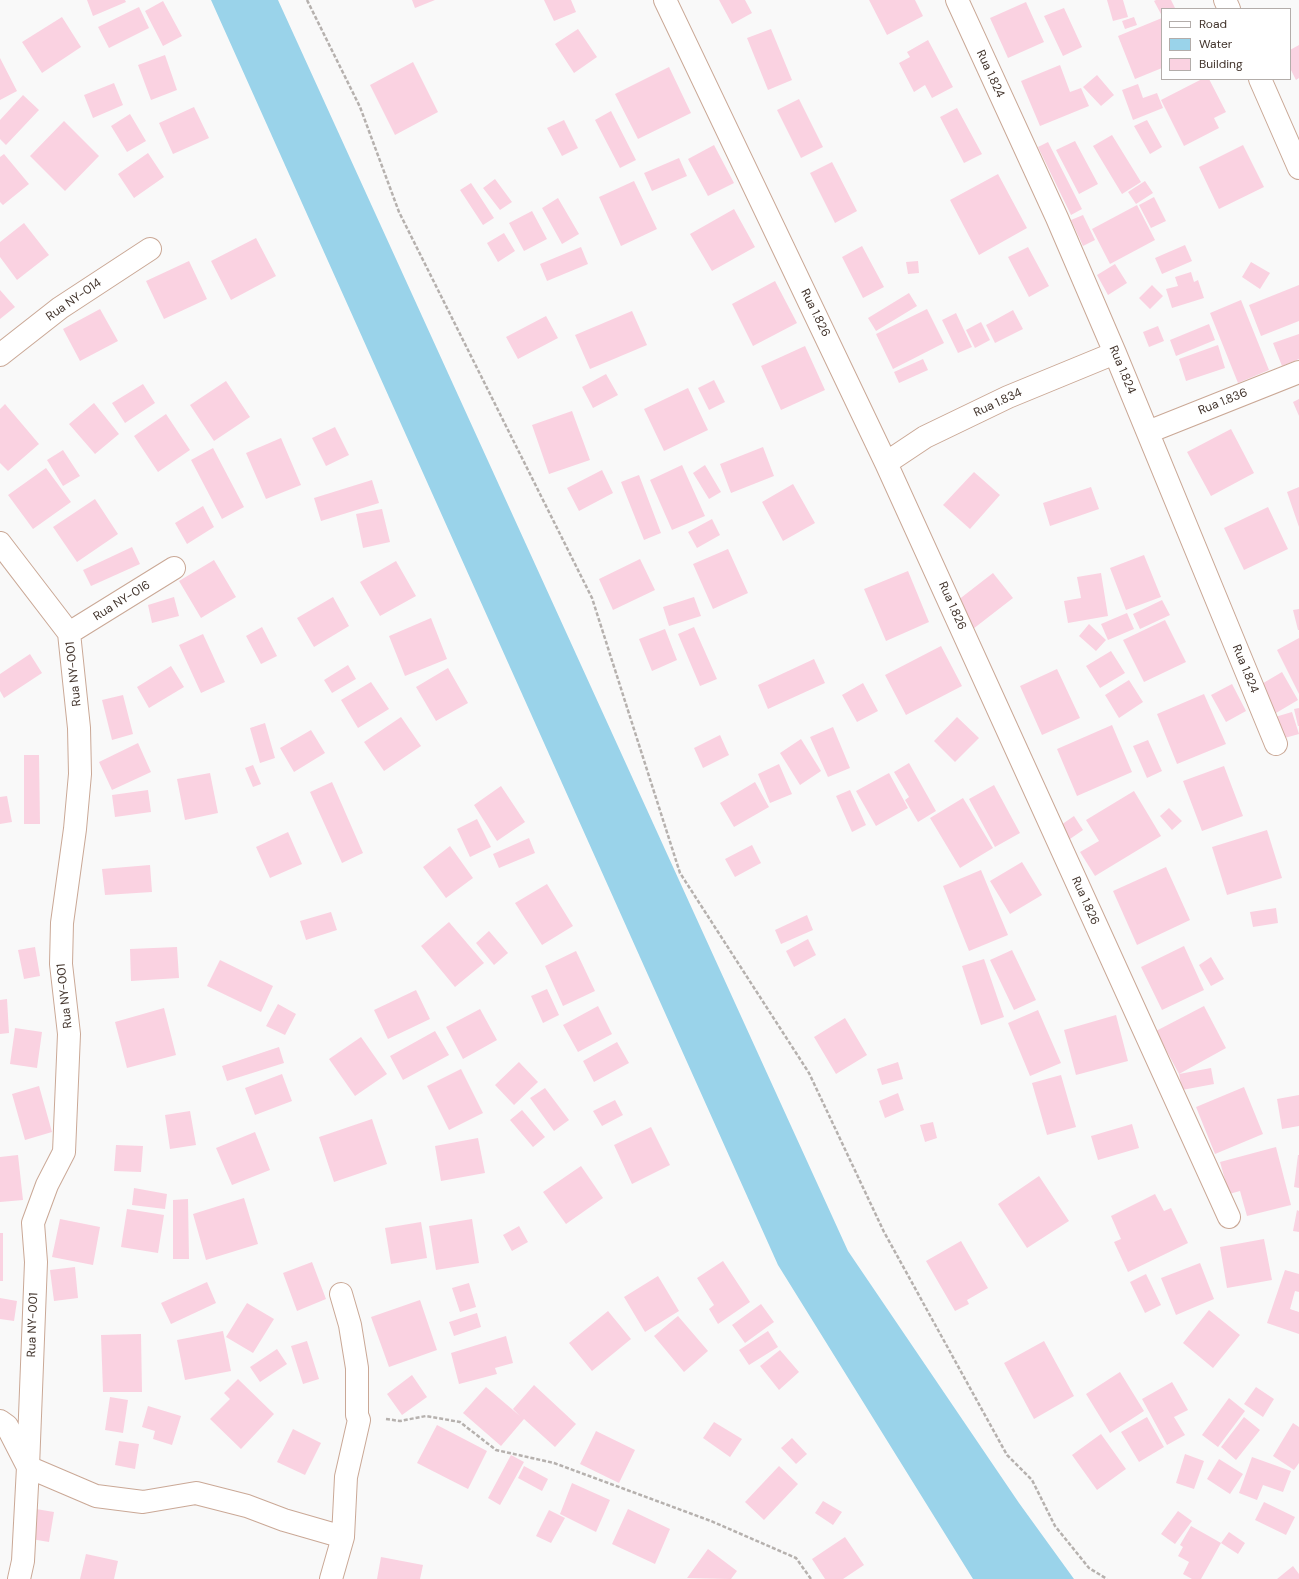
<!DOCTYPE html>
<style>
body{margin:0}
#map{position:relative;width:1299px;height:1579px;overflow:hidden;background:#f9f9f9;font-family:"DM Sans",sans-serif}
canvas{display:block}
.legend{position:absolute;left:1161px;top:8px;width:130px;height:72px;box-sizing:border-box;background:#fff;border:1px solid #b3adaa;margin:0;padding:5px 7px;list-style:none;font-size:12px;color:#41332b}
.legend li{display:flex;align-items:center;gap:8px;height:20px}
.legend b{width:20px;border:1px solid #b3adaa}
</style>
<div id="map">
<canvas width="1299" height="1579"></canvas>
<ul class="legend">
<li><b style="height:5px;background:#fff"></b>Road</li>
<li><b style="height:11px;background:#9ad3ea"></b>Water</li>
<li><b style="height:11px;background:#fad2e1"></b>Building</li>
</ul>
</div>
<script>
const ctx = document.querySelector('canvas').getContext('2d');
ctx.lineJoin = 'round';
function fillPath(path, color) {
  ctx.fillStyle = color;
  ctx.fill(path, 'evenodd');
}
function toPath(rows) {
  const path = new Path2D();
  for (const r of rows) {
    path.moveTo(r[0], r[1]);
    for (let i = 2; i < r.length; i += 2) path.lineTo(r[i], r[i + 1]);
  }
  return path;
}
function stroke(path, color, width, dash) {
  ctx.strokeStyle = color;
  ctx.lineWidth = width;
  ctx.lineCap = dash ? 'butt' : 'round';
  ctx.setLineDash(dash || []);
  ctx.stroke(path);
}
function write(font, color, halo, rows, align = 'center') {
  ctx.font = font + ' "DM Sans",sans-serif';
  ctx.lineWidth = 3.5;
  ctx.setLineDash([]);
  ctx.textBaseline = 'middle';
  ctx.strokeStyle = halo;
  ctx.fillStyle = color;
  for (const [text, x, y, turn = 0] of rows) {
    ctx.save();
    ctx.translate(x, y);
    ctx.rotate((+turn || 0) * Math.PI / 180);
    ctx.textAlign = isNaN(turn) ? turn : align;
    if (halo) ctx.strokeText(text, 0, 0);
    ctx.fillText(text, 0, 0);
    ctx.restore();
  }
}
const water = toPath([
 [211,0,278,0,848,1251,1019,1503,1074,1579,973,1579,778,1265]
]);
const building = toPath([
 [87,0,125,0,126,2,93,16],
 [412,0,435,0,415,8],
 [544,0,571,0,576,12,554,21],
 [719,0,745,0,752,13,732,24],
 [869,0,915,0,923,16,887,35],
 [1107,0,1123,0,1128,17,1113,21],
 [1156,0,1171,0,1175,8,1162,9,1161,14,1154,1],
 [163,1,182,36,163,46,145,11],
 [1026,2,1044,42,1008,58,990,18],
 [139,7,149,28,109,48,98,27],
 [1064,8,1082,47,1063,56,1044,16],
 [62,17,81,47,42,73,22,42],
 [1134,17,1137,25,1125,29,1122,21],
 [1162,18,1162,68,1135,79,1118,36],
 [578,29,597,57,574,73,555,44],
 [771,29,792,80,768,90,747,38],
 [928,40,953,87,932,98,925,85,914,92,899,63,910,57,907,52],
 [1299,45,1299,78,1296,80,1290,68,1290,50],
 [165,55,177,90,151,100,138,65],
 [0,58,17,91,0,100],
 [413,62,438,112,395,135,370,85],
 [1060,65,1070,92,1081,88,1089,106,1040,126,1021,81],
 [669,67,691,113,638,139,615,94],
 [1097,75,1114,95,1101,106,1083,87],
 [1202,79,1209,79,1226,112,1214,118,1219,128,1184,146,1161,100],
 [114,83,123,105,93,118,84,95],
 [1138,84,1143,98,1157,93,1163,108,1133,120,1122,90],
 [23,95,39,110,6,145,0,139,0,120],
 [799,99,823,147,801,158,777,110],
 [194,107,209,138,173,154,159,123],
 [957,108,982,154,964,163,940,117],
 [611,111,636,160,620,168,595,120],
 [130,114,146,141,127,152,111,126],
 [564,120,578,148,562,156,547,128],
 [1147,120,1162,147,1150,154,1134,126],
 [64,121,99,156,65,191,30,156],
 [1112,135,1141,182,1122,194,1093,146],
 [1075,141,1098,184,1079,194,1056,150],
 [1048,142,1082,209,1071,215,1038,147],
 [714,145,734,183,708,196,688,159],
 [1243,145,1264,187,1219,209,1199,167],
 [148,153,164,177,134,198,118,174],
 [4,154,29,184,3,205,0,202,0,157],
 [679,158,687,176,652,191,644,173],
 [832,162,857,211,835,223,810,173],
 [998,174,1027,228,979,255,950,200],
 [495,179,512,202,500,210,483,188],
 [634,181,657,229,621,246,599,197],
 [1145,181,1153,193,1136,204,1128,192],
 [471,183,494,218,483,225,460,190],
 [1154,197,1166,221,1151,228,1139,205],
 [558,198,579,234,562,244,542,208],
 [1137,205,1155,240,1110,264,1092,229],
 [734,209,755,247,712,271,690,234],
 [532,211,547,239,524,251,509,223],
 [1083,215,1095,240,1083,246,1071,220],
 [24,223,49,255,17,280,0,257,0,242],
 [504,233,515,251,498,262,487,243],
 [256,238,276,276,231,300,211,261],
 [1185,245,1192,261,1162,274,1155,258],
 [862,246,884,287,863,298,842,257],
 [581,247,588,264,547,281,540,264],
 [1028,247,1049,286,1029,297,1008,257],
 [189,261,207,299,164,319,146,281],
 [918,261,919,273,908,274,906,262],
 [1251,262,1270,273,1260,289,1242,277],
 [1115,264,1127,283,1108,295,1097,275],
 [1191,272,1194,282,1198,280,1204,298,1172,308,1166,289,1178,286,1175,277],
 [775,281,797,323,753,346,732,304],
 [1152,285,1163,296,1150,309,1139,298],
 [1299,285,1299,321,1261,336,1249,305],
 [0,290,15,307,0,319],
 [909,293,917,306,876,331,868,318],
 [1241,300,1269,370,1238,383,1210,313],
 [100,309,118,341,80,361,63,329],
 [927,309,944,343,893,369,876,334],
 [1013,310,1023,329,995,343,986,325],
 [632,311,647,345,590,369,575,335],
 [956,313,972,347,958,353,942,320],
 [546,316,558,338,518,359,506,337],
 [981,322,990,340,975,348,966,330],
 [1209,324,1215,340,1176,356,1170,340],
 [1158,326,1164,341,1149,347,1143,332],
 [1299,334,1299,359,1282,366,1273,343],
 [1218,345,1225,368,1186,381,1179,359],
 [805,346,825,390,781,410,761,366],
 [923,359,928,370,899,383,894,372],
 [606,374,618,395,593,408,582,387],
 [714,380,725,402,709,410,698,388],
 [226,381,250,417,214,441,190,405],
 [143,384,155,403,125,423,112,403],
 [688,388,708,430,664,451,644,409],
 [1299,399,1299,416,1293,402],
 [94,403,119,434,95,454,69,424],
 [5,404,39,444,8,471,0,463,0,409],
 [572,411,590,460,549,474,532,425],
 [166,414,190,450,158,472,134,436],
 [335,427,349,455,326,466,312,438],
 [1231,429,1254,473,1211,496,1187,452],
 [281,438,301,485,266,499,246,453],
 [763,447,774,476,731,493,720,464],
 [213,448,244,507,222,519,191,460],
 [63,450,80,476,63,486,47,460],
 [682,465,705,516,672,530,650,480],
 [705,465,721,492,709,499,693,473],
 [46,468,71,502,33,529,8,495],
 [602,470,613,493,579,511,567,488],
 [974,472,1000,495,970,529,943,505],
 [639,475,661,533,644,540,621,482],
 [372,480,379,503,321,521,314,498],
 [793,484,815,523,783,541,762,502],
 [1091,487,1099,509,1050,526,1043,503],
 [1299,487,1299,527,1287,492],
 [95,499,118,534,77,562,53,527],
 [203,506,214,527,187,544,175,523],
 [1268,507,1288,549,1244,570,1224,528],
 [382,509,390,542,363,548,356,514],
 [712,519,720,535,697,548,688,532],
 [132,547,140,564,91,586,83,570],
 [728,549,748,593,713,609,693,564],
 [1144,555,1161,597,1126,610,1110,568],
 [640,559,655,590,613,610,599,579],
 [214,560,236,597,201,618,179,581],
 [396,561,416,596,380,616,360,582],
 [908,571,929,622,886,641,864,589],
 [993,573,1013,598,973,629,953,604],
 [1101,573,1108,616,1068,623,1064,601,1081,598,1077,577],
 [174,597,179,616,152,623,148,605],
 [333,597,349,626,314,647,297,618],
 [694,597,701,616,669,626,663,607],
 [1162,600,1170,615,1140,629,1133,614],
 [1299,609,1299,630,1298,630,1293,610],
 [1127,613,1134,629,1108,640,1101,624],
 [431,618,447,659,405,676,389,636],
 [1165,620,1186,662,1144,682,1123,640],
 [1089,624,1106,640,1096,651,1079,636],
 [262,627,277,656,261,664,246,636],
 [694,627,717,679,700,686,678,634],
 [665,629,677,660,652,671,639,639],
 [203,634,225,682,201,693,179,645],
 [1299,638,1299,694,1277,650],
 [941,646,962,686,906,715,885,675],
 [1111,651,1125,673,1100,688,1086,666],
 [30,654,42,673,4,698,0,691,0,674],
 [814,659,825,683,768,709,758,685],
 [348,665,356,679,332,693,324,680],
 [171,666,184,687,149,708,137,687],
 [448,668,468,703,436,721,416,687],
 [1057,669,1080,718,1042,735,1020,686],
 [1282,672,1298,700,1276,713,1260,685],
 [1129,680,1143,702,1119,718,1105,695],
 [371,682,389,709,358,728,341,700],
 [863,683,878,711,857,722,842,695],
 [1232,684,1246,711,1226,722,1211,695],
 [1204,694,1226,744,1177,764,1157,714],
 [123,695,133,734,112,740,102,700],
 [1299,708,1299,726,1298,726,1294,709],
 [1292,712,1299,734,1281,739,1275,717],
 [401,717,421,746,384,771,364,742],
 [957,717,979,738,955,762,934,741],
 [265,723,275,758,260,763,250,728],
 [1112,725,1132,772,1077,796,1057,749],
 [833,727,850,768,828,777,810,737],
 [311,730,325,753,294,772,280,748],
 [720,735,729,755,703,768,694,748],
 [801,739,821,771,800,785,780,753],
 [1148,740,1162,771,1147,778,1133,746],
 [138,743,151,772,112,790,99,762],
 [24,755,39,755,40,824,24,824],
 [909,763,936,811,918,822,905,800,909,797,894,772],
 [779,764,792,794,770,803,758,774],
 [253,765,261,784,253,787,245,768],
 [1224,766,1243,816,1202,831,1183,781],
 [210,773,218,813,185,820,177,779],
 [889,773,908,808,876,826,856,791],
 [332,782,363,853,342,863,310,792],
 [755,782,769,807,734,827,720,803],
 [994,785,1020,833,995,847,969,799],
 [501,786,525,822,497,841,474,805],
 [148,790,151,812,115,817,112,795],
 [850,790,866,825,852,832,836,796],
 [1134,791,1161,836,1095,876,1080,852,1099,841,1086,820],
 [7,796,12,822,0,824,0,797],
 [963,798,993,848,960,868,930,818],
 [1169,808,1182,821,1172,830,1160,816],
 [1074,816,1083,830,1070,839,1061,825],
 [477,819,491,847,470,857,457,829],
 [1267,830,1282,878,1227,895,1212,847],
 [288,832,302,864,270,878,256,847],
 [529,838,535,853,499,868,493,854],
 [752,845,761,863,735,877,725,859],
 [450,846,473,878,446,898,423,867],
 [1022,862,1042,895,1010,914,990,881],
 [150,865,152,892,105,895,102,869],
 [1166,867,1190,920,1137,945,1113,891],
 [981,870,1008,935,969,951,943,886],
 [547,884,573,926,542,945,515,903],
 [1276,908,1278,923,1253,927,1250,912],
 [331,912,337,930,306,940,300,921],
 [807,915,813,930,781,944,775,930],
 [449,922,484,963,455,987,421,946],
 [489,931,508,953,494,965,476,943],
 [808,939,816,955,794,967,786,951],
 [1184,946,1204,990,1162,1010,1141,967],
 [35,947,40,976,24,979,18,950],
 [177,947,179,978,131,981,130,949],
 [1012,950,1036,1000,1014,1010,990,960],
 [576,951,595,991,563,1006,545,966],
 [1211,957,1224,979,1211,986,1199,965],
 [984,959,1004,1017,981,1025,962,966],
 [220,960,273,986,261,1012,207,986],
 [547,989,559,1015,543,1023,531,996],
 [416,990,430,1019,388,1039,374,1010],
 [7,999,9,1033,0,1034,0,1000],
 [278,1004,296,1014,285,1035,266,1026],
 [598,1006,612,1034,578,1052,563,1025],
 [1204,1006,1226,1048,1179,1074,1156,1031],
 [164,1008,176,1055,127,1068,115,1022],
 [480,1009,497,1040,463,1059,446,1027],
 [1038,1010,1061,1063,1030,1076,1008,1023],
 [1116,1015,1128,1061,1076,1075,1064,1030],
 [845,1018,867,1055,836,1074,814,1037],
 [15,1028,42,1032,37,1068,10,1064],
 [435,1031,449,1055,403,1080,390,1056],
 [361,1037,387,1074,355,1096,329,1059],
 [617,1042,629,1063,594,1082,583,1061],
 [279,1047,284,1063,227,1081,222,1066],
 [519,1062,538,1082,514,1105,495,1085],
 [898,1062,903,1079,882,1085,877,1069],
 [1211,1068,1214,1084,1182,1090,1179,1074],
 [461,1069,483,1113,449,1130,427,1086],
 [282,1074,292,1101,255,1115,245,1088],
 [1061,1075,1076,1127,1047,1135,1032,1083],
 [39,1086,52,1132,25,1140,12,1094],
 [1244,1087,1263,1134,1215,1154,1196,1107],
 [545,1088,569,1120,554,1131,530,1098],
 [898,1093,904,1110,885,1118,879,1101],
 [1299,1095,1299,1126,1282,1129,1277,1099],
 [615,1100,623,1115,602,1126,593,1111],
 [522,1110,545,1137,533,1147,510,1120],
 [190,1111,196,1145,170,1149,165,1115],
 [372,1119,387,1164,334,1182,319,1137],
 [933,1122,937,1138,925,1142,920,1125],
 [1132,1124,1139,1148,1098,1160,1091,1136],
 [651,1127,670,1165,632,1184,614,1145],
 [255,1132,270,1170,232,1185,216,1148],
 [478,1138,485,1173,441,1181,435,1146],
 [116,1145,143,1146,141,1172,114,1171],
 [1276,1147,1291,1205,1247,1216,1240,1191,1229,1194,1220,1162],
 [18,1155,23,1200,0,1202,0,1157],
 [1298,1155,1299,1155,1299,1188,1294,1187],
 [581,1166,603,1198,566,1224,543,1192],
 [1039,1176,1069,1221,1027,1248,998,1204],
 [134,1188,167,1194,165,1209,132,1205],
 [1155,1194,1164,1211,1171,1208,1188,1243,1128,1272,1114,1242,1121,1239,1111,1216],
 [244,1198,258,1244,206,1260,193,1214],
 [188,1199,189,1259,173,1259,173,1200],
 [127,1209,164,1215,158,1253,121,1247],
 [1297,1210,1299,1211,1299,1232,1293,1231],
 [60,1219,100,1227,93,1265,52,1257],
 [472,1219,479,1263,436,1270,429,1226],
 [421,1222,427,1258,391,1264,385,1228],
 [519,1226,528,1242,512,1251,503,1235],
 [0,1233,3,1233,3,1281,0,1281],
 [1264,1239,1272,1280,1227,1288,1220,1247],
 [961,1241,988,1288,967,1300,969,1304,955,1311,926,1261],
 [723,1261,750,1302,718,1324,709,1309,714,1305,697,1278],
 [312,1262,326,1299,297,1311,283,1273],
 [1200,1263,1214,1299,1176,1315,1161,1278],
 [75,1267,78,1298,54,1301,50,1270],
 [1285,1270,1299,1274,1299,1292,1295,1291,1290,1309,1299,1312,1299,1334,1267,1323],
 [1146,1274,1161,1305,1145,1313,1130,1282],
 [658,1276,679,1311,645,1332,624,1297],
 [207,1282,216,1303,171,1324,161,1303],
 [469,1283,476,1307,460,1312,452,1288],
 [0,1298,17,1301,14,1321,0,1319],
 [420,1300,437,1350,389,1367,371,1317],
 [247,1303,274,1319,253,1353,226,1337],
 [761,1304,774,1322,745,1343,732,1325],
 [1209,1310,1240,1335,1213,1368,1183,1343],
 [608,1311,631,1339,592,1371,569,1343],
 [477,1313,481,1327,454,1336,449,1322],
 [678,1316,708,1351,684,1372,654,1336],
 [223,1331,231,1371,185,1380,177,1340],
 [768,1331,778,1347,749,1365,739,1350],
 [141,1334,142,1392,103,1392,101,1335],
 [506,1336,513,1363,495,1368,497,1374,459,1384,451,1353],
 [307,1341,319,1379,303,1384,291,1346],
 [1044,1341,1074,1396,1034,1419,1004,1363],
 [277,1349,287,1364,260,1382,250,1367],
 [780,1350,799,1372,779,1390,760,1366],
 [1120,1372,1144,1411,1110,1433,1086,1394],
 [412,1375,427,1397,402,1415,387,1394],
 [238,1379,274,1414,241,1449,210,1419,230,1399,224,1393],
 [1172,1382,1188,1410,1174,1417,1185,1435,1167,1445,1142,1399],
 [534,1385,576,1424,555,1447,524,1419,501,1446,463,1413,486,1387,520,1416,513,1409],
 [1256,1387,1274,1399,1263,1417,1244,1404],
 [110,1397,128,1400,123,1433,105,1430],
 [1229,1398,1245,1411,1218,1447,1202,1435],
 [148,1406,181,1416,172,1445,153,1439,155,1431,142,1427],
 [1147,1417,1164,1447,1139,1462,1121,1432],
 [1244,1417,1260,1430,1236,1460,1221,1447],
 [714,1422,742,1439,730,1457,703,1438],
 [1293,1423,1299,1427,1299,1463,1294,1470,1273,1456],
 [437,1425,487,1451,468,1489,417,1463],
 [293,1429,321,1443,305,1475,277,1462],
 [596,1431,635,1450,619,1483,580,1464],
 [1101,1434,1126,1469,1097,1490,1072,1455],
 [792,1438,807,1454,796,1464,781,1448],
 [119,1441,139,1444,135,1469,115,1465],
 [1185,1454,1204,1461,1194,1489,1176,1483],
 [511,1455,524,1462,500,1505,488,1498],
 [1252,1457,1291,1471,1283,1492,1263,1485,1257,1500,1239,1493],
 [1219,1459,1243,1474,1230,1494,1207,1479],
 [524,1466,548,1479,542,1491,518,1478],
 [779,1466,798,1484,764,1520,745,1502],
 [572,1483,610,1500,596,1532,560,1514],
 [823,1501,842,1512,833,1525,815,1513],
 [1264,1502,1295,1517,1286,1535,1255,1520],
 [36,1509,54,1512,49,1542,31,1539],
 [628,1509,670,1529,655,1564,612,1544],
 [549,1510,565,1518,551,1543,536,1536],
 [1178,1511,1192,1521,1175,1544,1161,1534],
 [1191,1526,1221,1543,1201,1579,1192,1579,1183,1574,1189,1562,1178,1556,1183,1547,1180,1545],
 [1229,1532,1245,1543,1238,1554,1221,1543],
 [845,1537,864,1565,843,1579,825,1579,812,1559],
 [708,1549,737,1571,731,1579,687,1578],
 [86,1554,118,1561,114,1579,80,1579],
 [381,1557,423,1565,420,1579,377,1579],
 [1293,1566,1299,1574,1299,1579,1277,1579]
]);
const path = toPath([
 [307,0,360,107,399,212,592,598,680,873,809,1073,884,1232,1007,1455,1032,1480,1055,1526,1089,1568,1107,1579],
 [386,1419,400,1421,426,1416,460,1422,496,1450,554,1463,711,1521,796,1558,811,1579]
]);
const minor = toPath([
 [665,0,886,463,1229,1217],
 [957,0,1057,218,1115,353,1276,744],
 [1225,0,1229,9],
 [1260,79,1299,168],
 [0,355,60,308,150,249],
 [1148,432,1299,372],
 [886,463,925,437,1008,397,1115,353],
 [0,543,69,633,79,728,80,774,75,829,62,923,61,964,69,1034,64,1152,47,1185,33,1223,36,1262,28,1467,96,1496,143,1502,196,1493,247,1506,284,1520,343,1537],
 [69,633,174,568],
 [0,1421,7,1426,28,1467,23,1561,19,1579],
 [331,1579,343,1537,346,1477,359,1420,357,1415,357,1368,350,1325,341,1294]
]);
const streetNames = [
 ["Rua 1.824",990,74,65],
 ["Rua NY-014",74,300,-35],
 ["Rua 1.826",815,313,64],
 ["Rua 1.824",1122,370,67],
 ["Rua 1.836",1223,402,-22],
 ["Rua 1.834",998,403,-25],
 ["Rua NY-016",122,601,-32],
 ["Rua 1.826",952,606,66],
 ["Rua 1.824",1245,669,68],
 ["Rua NY-001",74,674,-96],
 ["Rua 1.826",1085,901,66],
 ["Rua NY-001",65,996,-96],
 ["Rua NY-001",33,1325,-88]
];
fillPath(water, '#9ad3ea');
fillPath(building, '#fad2e1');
stroke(minor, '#caa896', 24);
stroke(path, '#b6b1ae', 2.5, [4, 2]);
stroke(minor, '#fff', 22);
write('12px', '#41332b', '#fff', streetNames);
</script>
